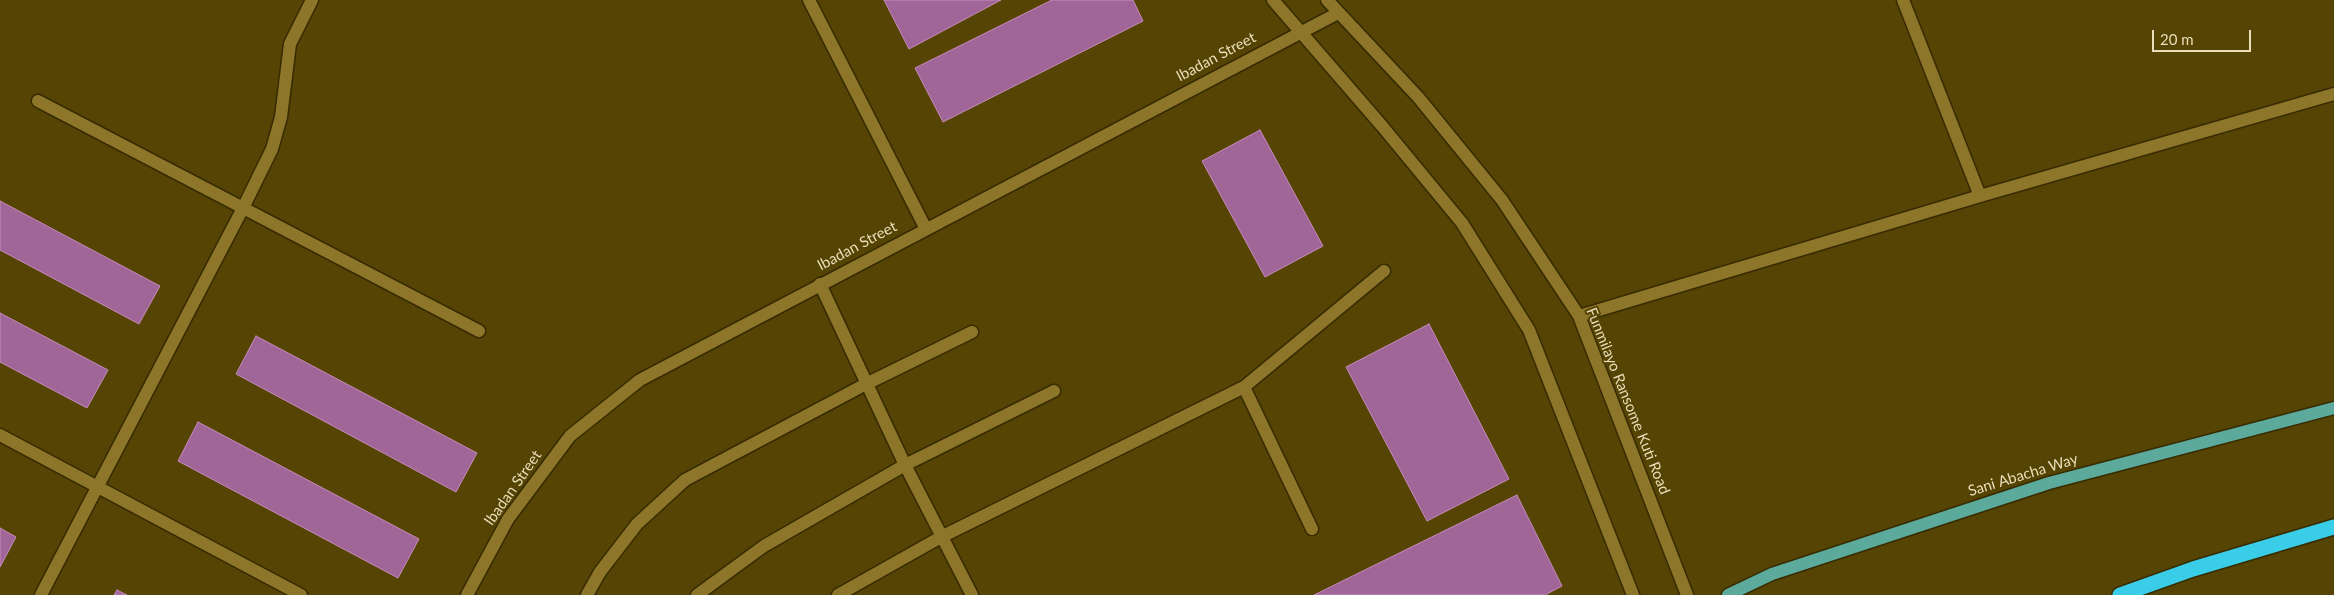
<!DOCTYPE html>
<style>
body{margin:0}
#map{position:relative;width:2334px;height:595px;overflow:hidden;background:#554403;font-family:Lato,sans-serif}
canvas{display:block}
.scale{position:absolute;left:2152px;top:30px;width:99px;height:22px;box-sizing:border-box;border:2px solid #e9deb9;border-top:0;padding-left:6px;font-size:15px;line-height:18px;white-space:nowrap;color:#e9deb9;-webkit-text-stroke:4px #554403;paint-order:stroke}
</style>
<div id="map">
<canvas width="2334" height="595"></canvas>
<div class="scale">20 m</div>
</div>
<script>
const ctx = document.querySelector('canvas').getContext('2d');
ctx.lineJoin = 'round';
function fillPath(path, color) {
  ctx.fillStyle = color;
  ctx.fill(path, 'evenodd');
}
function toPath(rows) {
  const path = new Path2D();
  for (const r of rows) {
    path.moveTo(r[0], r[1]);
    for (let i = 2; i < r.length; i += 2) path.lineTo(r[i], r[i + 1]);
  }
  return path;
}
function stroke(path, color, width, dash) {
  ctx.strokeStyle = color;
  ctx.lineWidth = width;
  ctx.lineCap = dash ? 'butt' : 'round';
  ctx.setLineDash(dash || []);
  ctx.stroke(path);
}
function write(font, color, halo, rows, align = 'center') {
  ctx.font = font + ' Lato,sans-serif';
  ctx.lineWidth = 4;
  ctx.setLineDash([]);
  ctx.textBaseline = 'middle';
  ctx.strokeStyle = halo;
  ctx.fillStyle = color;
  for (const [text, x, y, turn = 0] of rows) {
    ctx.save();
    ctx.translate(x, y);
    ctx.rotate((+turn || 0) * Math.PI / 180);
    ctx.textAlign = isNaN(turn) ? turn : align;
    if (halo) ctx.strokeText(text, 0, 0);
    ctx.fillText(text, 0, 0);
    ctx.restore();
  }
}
const building = toPath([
 [884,0,1001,0,909,49,884,0],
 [1052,0,1133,0,1143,21,943,122,915,68,1052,0],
 [1260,130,1323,246,1265,277,1202,161,1260,130],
 [0,201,160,286,139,324,0,250,0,201],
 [0,313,108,370,87,408,0,362,0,313],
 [1429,324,1509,479,1427,521,1346,367,1429,324],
 [256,336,477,453,456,492,236,374,256,336],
 [198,422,419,539,398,578,178,461,198,422],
 [1517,495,1562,586,1545,595,1314,595,1517,495],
 [0,528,16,537,0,567,0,528],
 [117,590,127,595,114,595,117,590]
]);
const service = toPath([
 [1903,0,1980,196],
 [243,208,272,149,281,117,290,44,312,0],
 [820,284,905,465,1054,391],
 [1244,387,1384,271],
 [587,595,600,572,637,524,685,480,866,384,972,332],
 [697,595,764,546,905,465,972,595],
 [838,595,941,537,1244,387,1312,529]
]);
const minor = toPath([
 [809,0,926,229],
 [38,101,479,331],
 [1579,316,1980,196,2334,94],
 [0,435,301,595],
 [41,595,243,208],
 [467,595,508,519,570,436,640,380,1338,13]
]);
const tertiary = toPath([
 [1273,0,1382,126,1462,223,1529,330,1633,595],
 [1327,0,1418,97,1502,200,1579,316,1687,595]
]);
const primary = toPath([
 [1728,595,1772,574,2049,483,2334,408]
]);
const motorway = toPath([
 [2120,595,2193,569,2334,527]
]);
const streetNames = [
 ["Ibadan Street",1216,57,-28],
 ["Ibadan Street",857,246,-28],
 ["Funmilayo Ransome Kuti Road",1628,401,68],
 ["Sani Abacha Way",2023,475,-17],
 ["Ibadan Street",513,488,-55]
];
fillPath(building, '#a06697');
stroke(building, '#c78bbd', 1);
stroke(service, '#372b01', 15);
stroke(minor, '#372b01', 15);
stroke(tertiary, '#372b01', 15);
stroke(primary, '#372b01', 15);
stroke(motorway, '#372b01', 18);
stroke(service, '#8d7629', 12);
stroke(minor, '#8d7629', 12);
stroke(tertiary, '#8d7629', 12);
stroke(primary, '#5baa9c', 12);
stroke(motorway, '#3acde8', 15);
write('15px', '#e9deb9', '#554403', streetNames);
</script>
